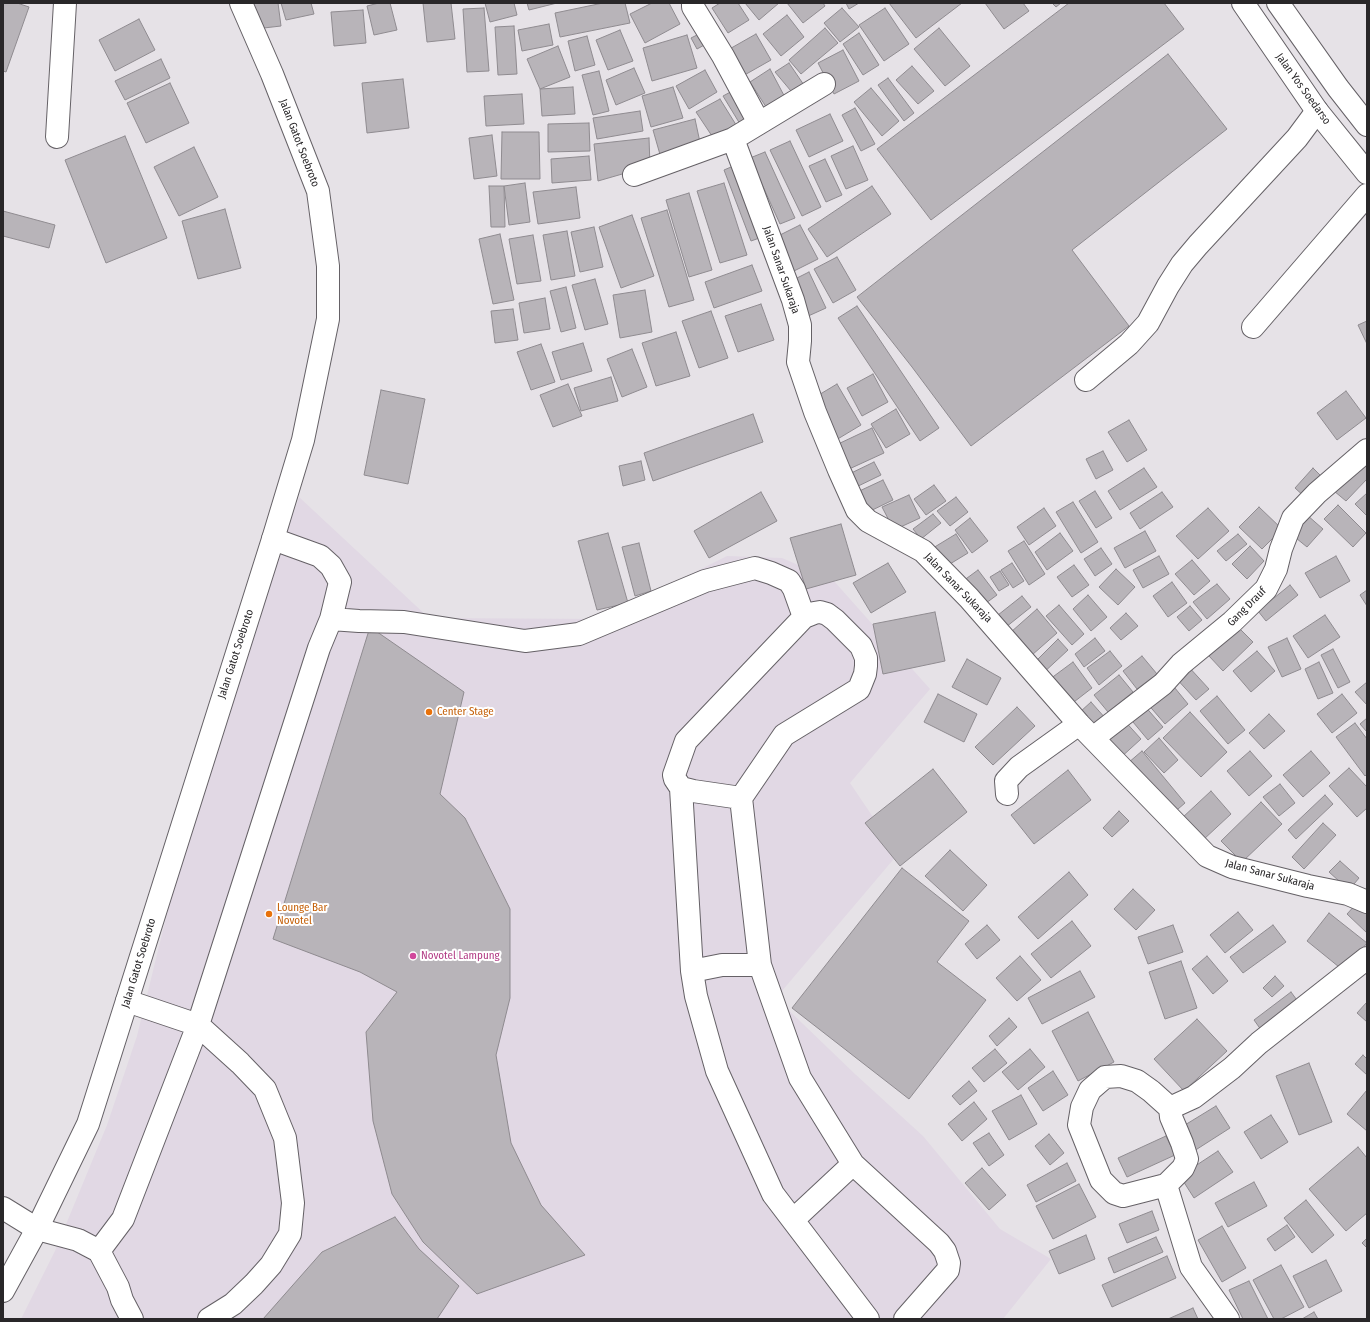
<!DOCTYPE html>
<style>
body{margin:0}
#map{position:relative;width:1370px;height:1322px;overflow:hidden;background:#e6e2e7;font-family:"Fira Sans Condensed",sans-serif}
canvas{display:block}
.frame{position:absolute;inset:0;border:4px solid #292729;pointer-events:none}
</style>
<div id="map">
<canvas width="1370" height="1322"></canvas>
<div class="frame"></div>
</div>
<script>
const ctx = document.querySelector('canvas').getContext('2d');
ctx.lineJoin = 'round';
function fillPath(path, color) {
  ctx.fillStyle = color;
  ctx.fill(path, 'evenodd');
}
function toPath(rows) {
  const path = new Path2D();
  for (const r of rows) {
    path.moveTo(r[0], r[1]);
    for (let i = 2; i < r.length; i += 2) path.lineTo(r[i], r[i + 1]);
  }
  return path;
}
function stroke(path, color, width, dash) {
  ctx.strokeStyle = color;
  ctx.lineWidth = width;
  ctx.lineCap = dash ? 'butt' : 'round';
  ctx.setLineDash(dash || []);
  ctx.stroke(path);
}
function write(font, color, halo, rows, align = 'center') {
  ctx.font = font + ' "Fira Sans Condensed",sans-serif';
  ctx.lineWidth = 4;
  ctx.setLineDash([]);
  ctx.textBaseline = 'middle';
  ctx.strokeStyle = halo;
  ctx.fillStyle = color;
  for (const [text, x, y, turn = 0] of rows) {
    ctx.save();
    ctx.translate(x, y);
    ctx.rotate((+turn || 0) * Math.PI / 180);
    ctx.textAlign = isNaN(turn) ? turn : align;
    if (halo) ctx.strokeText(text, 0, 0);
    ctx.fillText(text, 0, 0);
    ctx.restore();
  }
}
const built = toPath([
 [299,497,429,618,602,619,727,556,782,558,833,580,930,689,850,783,898,854,776,998,855,1074,923,1136,1000,1229,1051,1259,1003,1319,21,1319,55,1251,107,1125,137,1036,179,865,264,599]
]);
const building = toPath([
 [3,3,17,3,29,7,6,72,3,71,3,3],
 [252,3,278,3,281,26,255,29,252,3],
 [281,3,311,3,314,14,286,20,281,3],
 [379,3,390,3,397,30,374,35,367,6,379,3],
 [423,3,451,3,455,39,427,42,423,3],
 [485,3,514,3,517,15,490,22,485,3],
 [527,3,557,3,529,10,527,3],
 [603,3,625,3,630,23,560,37,555,13,603,3],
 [652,3,669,3,680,24,645,43,630,14,652,3],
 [720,3,738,3,749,20,728,33,712,8,720,3],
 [745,3,779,3,759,20,745,3],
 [787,3,823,3,825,6,803,23,787,3],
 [846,3,859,3,849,9,846,3],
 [889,3,962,3,916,38,889,3],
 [985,3,1023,3,1029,11,1004,29,985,3],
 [1052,3,1061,3,1056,7,1052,3],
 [1069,3,1164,3,1184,29,931,220,877,149,1069,3],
 [484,8,489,71,467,72,463,9,484,8],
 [842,8,859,27,840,42,824,23,842,8],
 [885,8,909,44,884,61,859,25,885,8],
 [363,10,366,43,334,46,331,12,363,10],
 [787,15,804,37,781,56,763,34,787,15],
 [139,19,155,50,115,71,99,40,139,19],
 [549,24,553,45,522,51,518,30,549,24],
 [514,26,517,74,498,75,495,27,514,26],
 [825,28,838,43,801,74,789,60,825,28],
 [939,28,970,66,945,86,914,49,939,28],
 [620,30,633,61,608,70,596,40,620,30],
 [703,32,708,43,697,49,691,38,703,32],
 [859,33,879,65,863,75,843,44,859,33],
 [756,34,771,60,741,77,726,51,756,34],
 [687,35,697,68,652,81,643,48,687,35],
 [587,36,595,65,575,71,568,41,587,36],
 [558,46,570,77,540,89,527,59,558,46],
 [843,50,859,81,834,94,818,63,843,50],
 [1168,54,1227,129,1072,250,1129,326,971,446,912,367,857,297,1168,54],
 [161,59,170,78,125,100,115,81,161,59],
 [789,63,808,91,796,97,775,72,789,63],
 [912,66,934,91,918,104,896,80,912,66],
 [634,68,645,93,616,105,606,80,634,68],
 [770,69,788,103,770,113,750,82,770,69],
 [705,70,717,92,689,109,676,86,705,70],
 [599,71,609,111,593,115,582,75,599,71],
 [888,78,914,113,904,121,878,85,888,78],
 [403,79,409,128,367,133,362,83,403,79],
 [170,83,189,123,146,143,127,103,170,83],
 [573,87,575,114,542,116,540,89,573,87],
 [673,87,683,118,651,127,642,96,673,87],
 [871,88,899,121,882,136,854,102,871,88],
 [736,89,752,118,740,124,723,96,736,89],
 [522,94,524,124,486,126,484,96,522,94],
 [720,99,738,128,714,139,696,112,720,99],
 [855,108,875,144,861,151,842,115,855,108],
 [640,111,643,131,597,139,593,118,640,111],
 [830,114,843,141,809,157,796,130,830,114],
 [695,119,701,147,661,158,653,130,695,119],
 [589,123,590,151,548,152,548,124,589,123],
 [502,132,539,132,540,179,501,179,502,132],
 [492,135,497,176,474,179,469,138,492,135],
 [125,136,167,238,106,263,65,160,125,136],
 [649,138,650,166,598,181,594,144,649,138],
 [790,141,821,207,802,216,770,150,790,141],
 [853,146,868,180,846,189,831,156,853,146],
 [194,147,218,197,179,216,154,167,194,147],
 [765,152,795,218,780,224,750,158,765,152],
 [589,156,591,180,552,183,551,159,589,156],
 [825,159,842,195,826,202,809,166,825,159],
 [738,164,765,236,751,241,724,170,738,164],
 [525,183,530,222,509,225,504,186,525,183],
 [724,183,747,255,720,263,697,191,724,183],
 [489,186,504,186,505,227,491,227,489,186],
 [872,186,891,214,827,257,808,229,872,186],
 [576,187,580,218,538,224,533,192,576,187],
 [689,193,712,270,689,277,666,200,689,193],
 [225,209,241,268,198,279,182,221,225,209],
 [667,210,694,300,669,307,641,218,667,210],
 [3,211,55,225,49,248,3,236,3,211],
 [632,215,654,276,621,288,599,227,632,215],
 [800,225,818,259,792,272,774,238,800,225],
 [594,227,603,267,580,272,571,232,594,227],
 [567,231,575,276,551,280,543,235,567,231],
 [500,234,514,300,493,304,479,239,500,234],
 [533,235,541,281,517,284,509,239,533,235],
 [837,257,856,290,833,303,814,269,837,257],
 [752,265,762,291,714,308,705,282,752,265],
 [809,272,826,308,806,317,789,282,809,272],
 [595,279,608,324,585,330,572,285,595,279],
 [566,287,576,328,561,332,550,291,566,287],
 [645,290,652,332,620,338,613,295,645,290],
 [545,298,550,329,524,333,519,303,545,298],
 [761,304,774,340,738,352,725,316,761,304],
 [857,306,939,428,920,441,838,318,857,306],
 [513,309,518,340,495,343,491,311,513,309],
 [711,311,728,358,699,368,682,321,711,311],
 [1367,321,1367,344,1358,325,1367,321],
 [676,332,690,376,656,386,642,343,676,332],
 [583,343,592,371,561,380,552,352,583,343],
 [541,344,555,382,531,390,517,352,541,344],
 [632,349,647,387,622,397,607,359,632,349],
 [873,374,888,402,862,416,847,388,873,374],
 [611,377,618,401,581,411,574,388,611,377],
 [568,384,582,416,553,427,540,395,568,384],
 [837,384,861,425,836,440,812,399,837,384],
 [381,390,425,399,408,484,364,475,381,390],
 [1346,391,1366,418,1337,440,1317,413,1346,391],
 [896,409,910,434,886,448,871,424,896,409],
 [753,414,763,442,653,481,644,453,753,414],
 [1129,420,1147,450,1127,462,1108,432,1129,420],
 [872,428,884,453,847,470,836,445,872,428],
 [1103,451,1113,470,1096,479,1086,459,1103,451],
 [1367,456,1367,479,1346,501,1334,491,1367,456],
 [641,461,645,480,623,486,619,466,641,461],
 [874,462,881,475,850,490,843,477,874,462],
 [1144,468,1157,487,1120,510,1108,491,1144,468],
 [1313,468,1324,479,1306,498,1295,488,1313,468],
 [883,480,893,500,862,515,853,494,883,480],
 [934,485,946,501,926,515,914,499,934,485],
 [1095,491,1112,518,1096,528,1079,501,1095,491],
 [761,492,777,521,709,558,694,531,761,492],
 [1162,492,1173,507,1140,529,1130,513,1162,492],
 [1367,493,1367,516,1355,504,1367,493],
 [909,495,920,518,894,530,882,507,909,495],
 [956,497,968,512,950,526,937,511,956,497],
 [1073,502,1098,542,1081,553,1056,512,1073,502],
 [1338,505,1366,533,1353,547,1324,519,1338,505],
 [1259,507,1282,529,1262,549,1239,527,1259,507],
 [1044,508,1056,526,1029,545,1017,527,1044,508],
 [1208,508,1229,531,1198,559,1176,536,1208,508],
 [933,514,941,523,921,539,913,529,933,514],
 [1307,515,1323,529,1307,547,1291,534,1307,515],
 [970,518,988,541,972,553,955,530,970,518],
 [841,524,856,575,806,589,790,538,841,524],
 [1145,531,1156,551,1125,568,1114,548,1145,531],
 [608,533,628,603,597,610,578,541,608,533],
 [1060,533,1073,551,1047,570,1035,552,1060,533],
 [956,534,968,553,945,567,933,548,956,534],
 [1238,534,1247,544,1226,561,1217,551,1238,534],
 [1024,541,1045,574,1029,585,1008,551,1024,541],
 [639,543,651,591,635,596,622,547,639,543],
 [1250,546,1264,561,1247,579,1232,564,1250,546],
 [1101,548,1112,564,1095,576,1084,559,1101,548],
 [1159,556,1169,574,1143,588,1133,570,1159,556],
 [1336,556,1350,581,1320,598,1305,573,1336,556],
 [1192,560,1210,581,1194,595,1175,574,1192,560],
 [888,563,906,592,871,613,853,583,888,563],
 [1012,563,1024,581,1013,588,1001,570,1012,563],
 [1074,565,1089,585,1072,597,1057,577,1074,565],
 [1116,569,1135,587,1118,605,1099,587,1116,569],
 [978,570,997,595,982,606,963,581,978,570],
 [1000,571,1009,585,999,591,990,577,1000,571],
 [1172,582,1187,603,1168,617,1153,596,1172,582],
 [1217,584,1230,599,1207,619,1193,602,1217,584],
 [1290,585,1298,595,1266,621,1258,611,1290,585],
 [1367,590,1367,606,1360,595,1367,590],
 [1088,595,1107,617,1091,631,1073,609,1088,595],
 [1022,596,1031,607,1006,627,998,615,1022,596],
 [1059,605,1084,634,1072,645,1046,616,1059,605],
 [1190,606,1202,620,1189,631,1177,617,1190,606],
 [1037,609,1057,633,1032,655,1011,632,1037,609],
 [935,612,945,661,883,674,873,624,935,612],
 [1126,613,1138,626,1121,640,1110,628,1126,613],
 [1325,615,1340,637,1308,658,1293,636,1325,615],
 [370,627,464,692,440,794,465,818,510,909,510,998,496,1055,511,1143,541,1205,585,1255,477,1294,423,1242,392,1194,373,1121,366,1032,397,992,360,972,273,939,370,627],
 [1239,628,1253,642,1223,671,1209,656,1239,628],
 [1095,638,1105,651,1084,667,1075,654,1095,638],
 [1287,638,1301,669,1282,677,1268,647,1287,638],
 [1058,639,1068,650,1041,675,1032,665,1058,639],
 [1333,649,1350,682,1338,688,1321,655,1333,649],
 [1110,651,1122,666,1099,685,1087,668,1110,651],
 [1257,651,1275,671,1251,692,1233,671,1257,651],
 [1142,656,1157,674,1137,689,1123,671,1142,656],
 [967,659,1001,678,987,705,952,687,967,659],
 [1073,662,1092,688,1070,705,1050,679,1073,662],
 [1319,662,1333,693,1318,699,1305,669,1319,662],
 [1187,665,1209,689,1196,700,1174,676,1187,665],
 [1119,675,1133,692,1108,712,1094,695,1119,675],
 [1170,682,1188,704,1165,724,1146,702,1170,682],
 [1367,682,1367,705,1355,692,1367,682],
 [938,694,977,714,964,742,924,722,938,694],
 [1342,694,1357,713,1332,733,1317,714,1342,694],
 [1217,696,1245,730,1228,744,1200,711,1217,696],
 [1091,702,1106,719,1095,728,1080,712,1091,702],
 [1143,704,1163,727,1148,740,1128,716,1143,704],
 [1017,707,1035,726,993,765,975,747,1017,707],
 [1190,712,1227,752,1201,777,1163,738,1190,712],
 [1269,714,1285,731,1264,749,1249,733,1269,714],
 [1122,718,1141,739,1119,759,1100,737,1122,718],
 [1367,718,1367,732,1360,724,1367,718],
 [1355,723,1367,739,1367,774,1365,776,1336,737,1355,723],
 [1159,738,1178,760,1164,773,1144,752,1159,738],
 [1142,751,1185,803,1171,815,1128,763,1142,751],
 [1250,751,1272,776,1249,796,1227,771,1250,751],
 [1311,751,1330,773,1303,797,1283,775,1311,751],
 [1349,768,1367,787,1367,808,1357,817,1329,786,1349,768],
 [933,769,967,812,900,866,865,823,933,769],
 [1068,770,1091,800,1034,844,1011,815,1068,770],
 [1280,784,1295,803,1279,816,1263,797,1280,784],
 [1211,791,1231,814,1203,840,1182,818,1211,791],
 [1325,795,1333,804,1296,839,1288,830,1325,795],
 [1261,802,1282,824,1242,862,1221,841,1261,802],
 [1119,811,1129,821,1112,837,1103,828,1119,811],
 [1323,823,1336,835,1304,869,1292,857,1323,823],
 [950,850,987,885,963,911,925,876,950,850],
 [1340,861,1359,878,1349,890,1329,872,1340,861],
 [902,868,969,921,937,962,986,1000,909,1099,792,1008,902,868],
 [1069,872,1088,895,1038,939,1018,917,1069,872],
 [1133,889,1155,910,1136,930,1114,909,1133,889],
 [1358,902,1367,909,1367,933,1347,914,1358,902],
 [1238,912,1253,930,1225,953,1210,935,1238,912],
 [1329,913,1367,943,1344,971,1307,941,1329,913],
 [1072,921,1091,946,1051,978,1031,954,1072,921],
 [987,925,1000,940,977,959,965,944,987,925],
 [1173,925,1183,952,1148,964,1138,937,1173,925],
 [1273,925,1286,942,1243,973,1230,957,1273,925],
 [1020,956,1041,980,1017,1001,996,978,1020,956],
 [1207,956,1228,981,1213,994,1192,969,1207,956],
 [1181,961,1197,1008,1165,1019,1149,972,1181,961],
 [1080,971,1095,997,1042,1024,1028,998,1080,971],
 [1275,976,1284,986,1272,997,1263,988,1275,976],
 [1291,992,1302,1007,1264,1034,1254,1020,1291,992],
 [1367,1002,1367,1022,1357,1013,1367,1002],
 [1088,1012,1114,1062,1078,1081,1052,1031,1088,1012],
 [1009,1018,1017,1027,997,1046,989,1036,1009,1018],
 [1197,1019,1227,1051,1184,1091,1154,1059,1197,1019],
 [995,1049,1007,1063,984,1082,972,1068,995,1049],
 [1030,1049,1045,1067,1018,1090,1002,1072,1030,1049],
 [1363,1055,1367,1059,1367,1075,1355,1064,1363,1055],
 [1309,1063,1332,1122,1299,1135,1276,1076,1309,1063],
 [1053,1071,1068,1095,1043,1111,1028,1088,1053,1071],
 [969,1081,977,1091,960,1105,952,1096,969,1081],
 [1367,1090,1367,1131,1347,1114,1367,1090],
 [1021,1095,1037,1124,1009,1140,992,1111,1021,1095],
 [974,1102,987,1119,962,1141,948,1124,974,1102],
 [1216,1106,1230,1128,1194,1151,1180,1128,1216,1106],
 [1271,1115,1288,1142,1261,1159,1244,1132,1271,1115],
 [989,1133,1004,1155,989,1166,973,1143,989,1133],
 [1049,1134,1064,1153,1050,1165,1035,1146,1049,1134],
 [1166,1136,1175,1155,1127,1177,1118,1158,1166,1136],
 [1358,1147,1367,1158,1367,1213,1346,1231,1309,1189,1358,1147],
 [1218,1151,1233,1172,1194,1198,1180,1176,1218,1151],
 [1067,1163,1076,1181,1036,1202,1027,1185,1067,1163],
 [982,1168,1006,1195,989,1210,965,1183,982,1168],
 [1254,1182,1267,1206,1228,1227,1215,1203,1254,1182],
 [1079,1184,1096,1217,1053,1239,1036,1206,1079,1184],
 [1306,1200,1334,1235,1312,1253,1284,1218,1306,1200],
 [1152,1211,1159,1230,1127,1243,1119,1224,1152,1211],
 [395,1217,419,1249,459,1286,437,1319,263,1319,322,1252,395,1217],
 [1287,1225,1295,1237,1275,1251,1267,1239,1287,1225],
 [1222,1226,1246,1268,1222,1282,1198,1240,1222,1226],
 [1086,1235,1095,1259,1059,1274,1049,1251,1086,1235],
 [1156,1237,1163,1252,1114,1273,1108,1258,1156,1237],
 [1367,1238,1367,1248,1362,1243,1367,1238],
 [1167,1256,1176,1278,1112,1307,1102,1285,1167,1256],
 [1326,1260,1342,1291,1309,1308,1293,1276,1326,1260],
 [1281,1265,1304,1307,1281,1319,1274,1319,1253,1280,1281,1265],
 [1249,1281,1268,1319,1243,1319,1229,1290,1249,1281],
 [1193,1308,1198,1319,1168,1319,1193,1308],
 [1314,1312,1318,1319,1302,1319,1314,1312]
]);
const minor = toPath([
 [693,3,693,7,723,56,759,123],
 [824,84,733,139,793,300,800,325,800,341,798,362,815,412,839,470,857,510,868,521,923,551,969,598,1079,724,1207,856,1232,867,1308,886,1348,894,1367,902],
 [57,137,65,3],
 [634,175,733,139],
 [1253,327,1367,195],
 [1086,380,1129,344,1148,323,1168,286,1182,264,1198,245,1297,138,1317,111],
 [273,539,320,556,331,566,340,582,331,619],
 [1093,738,1163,684,1181,664,1232,622,1266,589,1276,569,1281,549,1293,518,1317,493,1367,450],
 [681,788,692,971],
 [1007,794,1006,781,1019,767,1079,724],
 [741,798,693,791,681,788,675,779,674,775,686,741,804,617,814,613,820,612,827,614,835,620,861,646,866,658,866,666,865,674,859,689,784,735,741,798,760,965],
 [127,1001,198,1025,240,1063,265,1089,285,1138,293,1203,290,1234,271,1265,254,1284,233,1304,209,1319],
 [1170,1108,1194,1097,1232,1068,1259,1043,1367,958],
 [1166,1185,1123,1196,1114,1193,1101,1180,1079,1125,1082,1107,1090,1090,1105,1077,1121,1076,1137,1081,1151,1091,1170,1108,1171,1117,1182,1143,1187,1159,1183,1168,1166,1185,1191,1267,1228,1319],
 [3,1208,37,1229,78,1240,99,1251,123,1219,198,1025,319,648,331,619,359,621,404,622,525,641,579,634,705,581,755,568,771,573,789,581,794,589,804,617],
 [793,1220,853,1164],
 [99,1251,118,1287,122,1300,132,1319],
 [868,1319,773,1194,717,1071,696,996,692,971,722,965,760,965,800,1078,853,1164,939,1243,945,1251,949,1263,948,1270,905,1319]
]);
const major = toPath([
 [3,1291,37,1229,88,1124,273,539,303,440,328,319,328,266,318,191,272,74,241,3]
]);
const highway = toPath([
 [1243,3,1317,111,1367,173],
 [1278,3,1338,88,1367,125]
]);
const markers = [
 [429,712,4,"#e8710a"],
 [269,914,4,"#e8710a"],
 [413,956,4,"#d1479c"]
];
const streetNames = [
 ["Jalan Yos Soedarso",1303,89,54],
 ["Jalan Gatot Soebroto",299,143,69],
 ["Jalan Sanar Sukaraja",781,270,71],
 ["Jalan Sanar Sukaraja",958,588,46],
 ["Gang Drauf",1247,607,-45],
 ["Jalan Gatot Soebroto",236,654,-72],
 ["Jalan Sanar Sukaraja",1270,875,15],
 ["Jalan Gatot Soebroto",139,963,-73]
];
const foodNames = [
 ["Center Stage",437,712],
 ["Lounge Bar",277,908],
 ["Novotel",277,921]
];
const hotelNames = [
 ["Novotel Lampung",421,956]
];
fillPath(built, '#e1d8e4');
fillPath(building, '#b8b4b9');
stroke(building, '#8f8b90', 1);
stroke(minor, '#656166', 24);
stroke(major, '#656166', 24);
stroke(highway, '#656166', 24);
stroke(minor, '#fff', 22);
stroke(major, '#fff', 22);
stroke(highway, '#fff', 22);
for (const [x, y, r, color] of markers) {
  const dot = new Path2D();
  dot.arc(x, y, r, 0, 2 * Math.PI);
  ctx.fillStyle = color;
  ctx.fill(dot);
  stroke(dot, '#fff', 1.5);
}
write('11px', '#292729', '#fff', streetNames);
write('11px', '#c56008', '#fff', foodNames, 'left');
write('11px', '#b23c85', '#fff', hotelNames, 'left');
</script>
